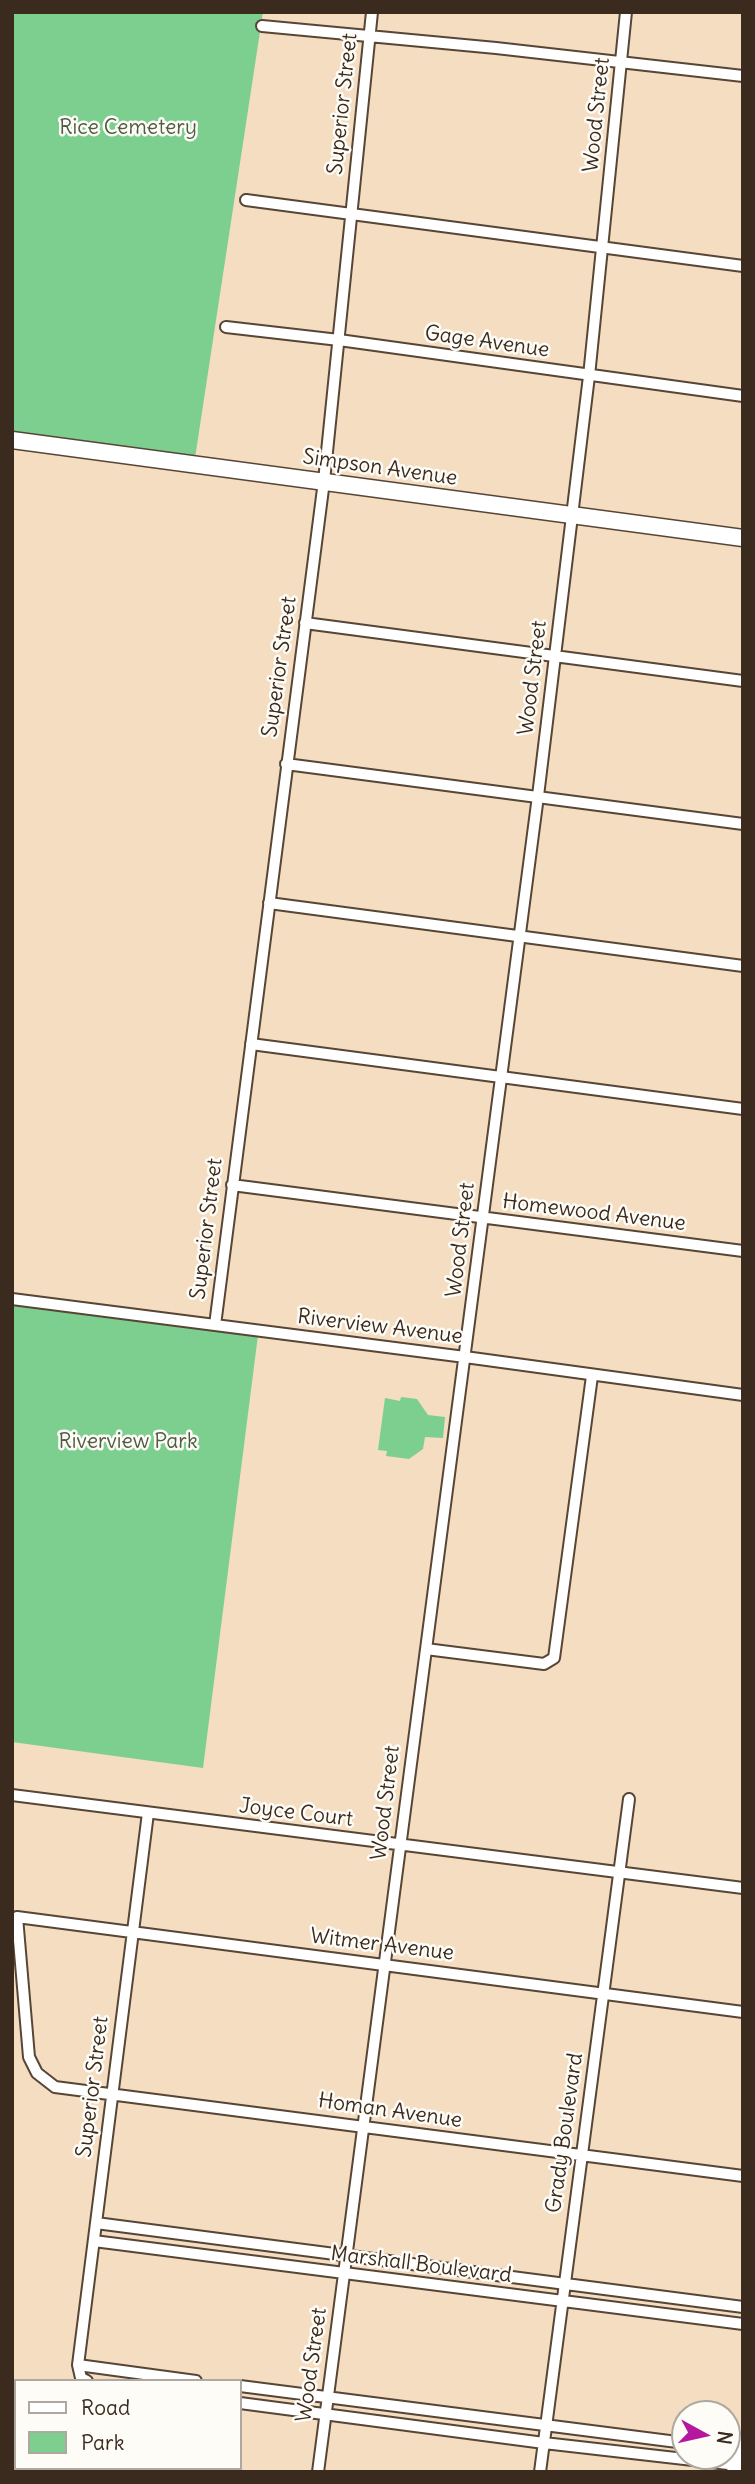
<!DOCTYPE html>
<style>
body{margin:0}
#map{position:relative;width:755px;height:2484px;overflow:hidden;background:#f5ddc1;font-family:Delius,sans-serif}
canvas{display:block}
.frame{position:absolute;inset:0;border:14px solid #3b2a1e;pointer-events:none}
.legend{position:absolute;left:14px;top:2379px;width:228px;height:91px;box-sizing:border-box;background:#fdfcf7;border:2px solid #afa8a0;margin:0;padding:9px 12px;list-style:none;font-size:21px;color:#3b2a1e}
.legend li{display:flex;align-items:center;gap:14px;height:35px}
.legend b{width:35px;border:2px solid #afa8a0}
.north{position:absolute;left:671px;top:2400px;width:70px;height:70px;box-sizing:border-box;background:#fdfcf7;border:2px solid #afa8a0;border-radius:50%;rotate:98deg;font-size:19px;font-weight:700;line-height:28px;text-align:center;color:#3b2a1e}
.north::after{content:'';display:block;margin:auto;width:24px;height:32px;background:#b5179e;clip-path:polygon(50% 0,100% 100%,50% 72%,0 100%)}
</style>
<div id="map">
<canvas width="755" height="2484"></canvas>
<div class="frame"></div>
<ul class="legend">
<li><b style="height:9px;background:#fff"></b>Road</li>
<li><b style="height:19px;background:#7dcf90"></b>Park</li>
</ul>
<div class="north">N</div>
</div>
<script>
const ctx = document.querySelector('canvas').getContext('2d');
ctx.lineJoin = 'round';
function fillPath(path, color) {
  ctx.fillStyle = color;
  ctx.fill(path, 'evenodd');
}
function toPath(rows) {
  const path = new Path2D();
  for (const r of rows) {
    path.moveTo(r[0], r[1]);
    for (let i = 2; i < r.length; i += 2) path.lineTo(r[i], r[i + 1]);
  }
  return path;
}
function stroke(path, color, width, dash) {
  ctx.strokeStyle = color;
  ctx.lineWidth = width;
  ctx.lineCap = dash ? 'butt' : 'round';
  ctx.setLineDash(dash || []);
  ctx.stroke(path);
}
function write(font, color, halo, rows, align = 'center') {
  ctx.font = font + ' Delius,sans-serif';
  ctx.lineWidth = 5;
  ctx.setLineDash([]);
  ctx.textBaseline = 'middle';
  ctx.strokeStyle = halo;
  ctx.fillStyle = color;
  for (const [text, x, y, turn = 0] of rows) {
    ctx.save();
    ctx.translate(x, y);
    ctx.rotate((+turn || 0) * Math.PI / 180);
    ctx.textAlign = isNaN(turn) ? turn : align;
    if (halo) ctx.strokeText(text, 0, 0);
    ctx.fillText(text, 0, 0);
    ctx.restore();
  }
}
const green = toPath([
 [12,12,263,12,195,458,12,432],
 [12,1304,258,1335,203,1768,12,1742],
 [401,1397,417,1399,428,1415,445,1417,443,1438,425,1437,423,1449,409,1459,386,1456,387,1451,378,1450,385,1398,400,1401]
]);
const street = toPath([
 [262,26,496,48,743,76],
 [246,200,743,266],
 [226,327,339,340,743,396],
 [305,623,743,681],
 [286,764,743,824],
 [269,903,743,966],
 [251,1044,743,1109],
 [232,1185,743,1251],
 [12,1299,465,1357,743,1395],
 [215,1325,324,481,372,12],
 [426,1649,544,1664,554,1658,592,1376],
 [12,1795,743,1888],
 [743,2012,17,1917,29,2057,37,2073,55,2087,743,2176],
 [96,2223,743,2307],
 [94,2241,743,2324],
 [78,2365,196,2381],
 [87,2381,81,2378,78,2365,148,1813],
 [240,2386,685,2443],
 [240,2403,544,2443,737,2465],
 [79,2468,79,2472],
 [318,2472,538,796,589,376,626,12],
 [540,2472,629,1799]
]);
const secondary = toPath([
 [12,440,743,538],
 [735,2472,743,2442]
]);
const streetNames = [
 ["Superior Street",343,104,-84],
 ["Wood Street",597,115,-84],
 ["Gage Avenue",487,342,8],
 ["Simpson Avenue",380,468,8],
 ["Superior Street",280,667,-82],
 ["Wood Street",533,678,-83],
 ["Homewood Avenue",594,1213,7],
 ["Superior Street",207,1229,-83],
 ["Wood Street",461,1240,-83],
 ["Riverview Avenue",380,1327,7],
 ["Wood Street",386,1803,-83],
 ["Joyce Court",296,1813,7],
 ["Witmer Avenue",382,1945,7],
 ["Superior Street",93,2087,-83],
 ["Homan Avenue",390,2111,8],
 ["Grady Boulevard",565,2133,-82],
 ["Marshall Boulevard",421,2265,7],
 ["Wood Street",312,2365,-82]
];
const parkNames = [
 ["Rice Cemetery",128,128],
 ["Riverview Park",128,1442]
];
fillPath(green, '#7dcf90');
stroke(street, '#574536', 14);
stroke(secondary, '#574536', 19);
stroke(street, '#fff', 10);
stroke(secondary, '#fff', 16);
write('21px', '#3b2a1e', '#fdfcf7', streetNames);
write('21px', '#4f5c40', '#fdfcf7', parkNames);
</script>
